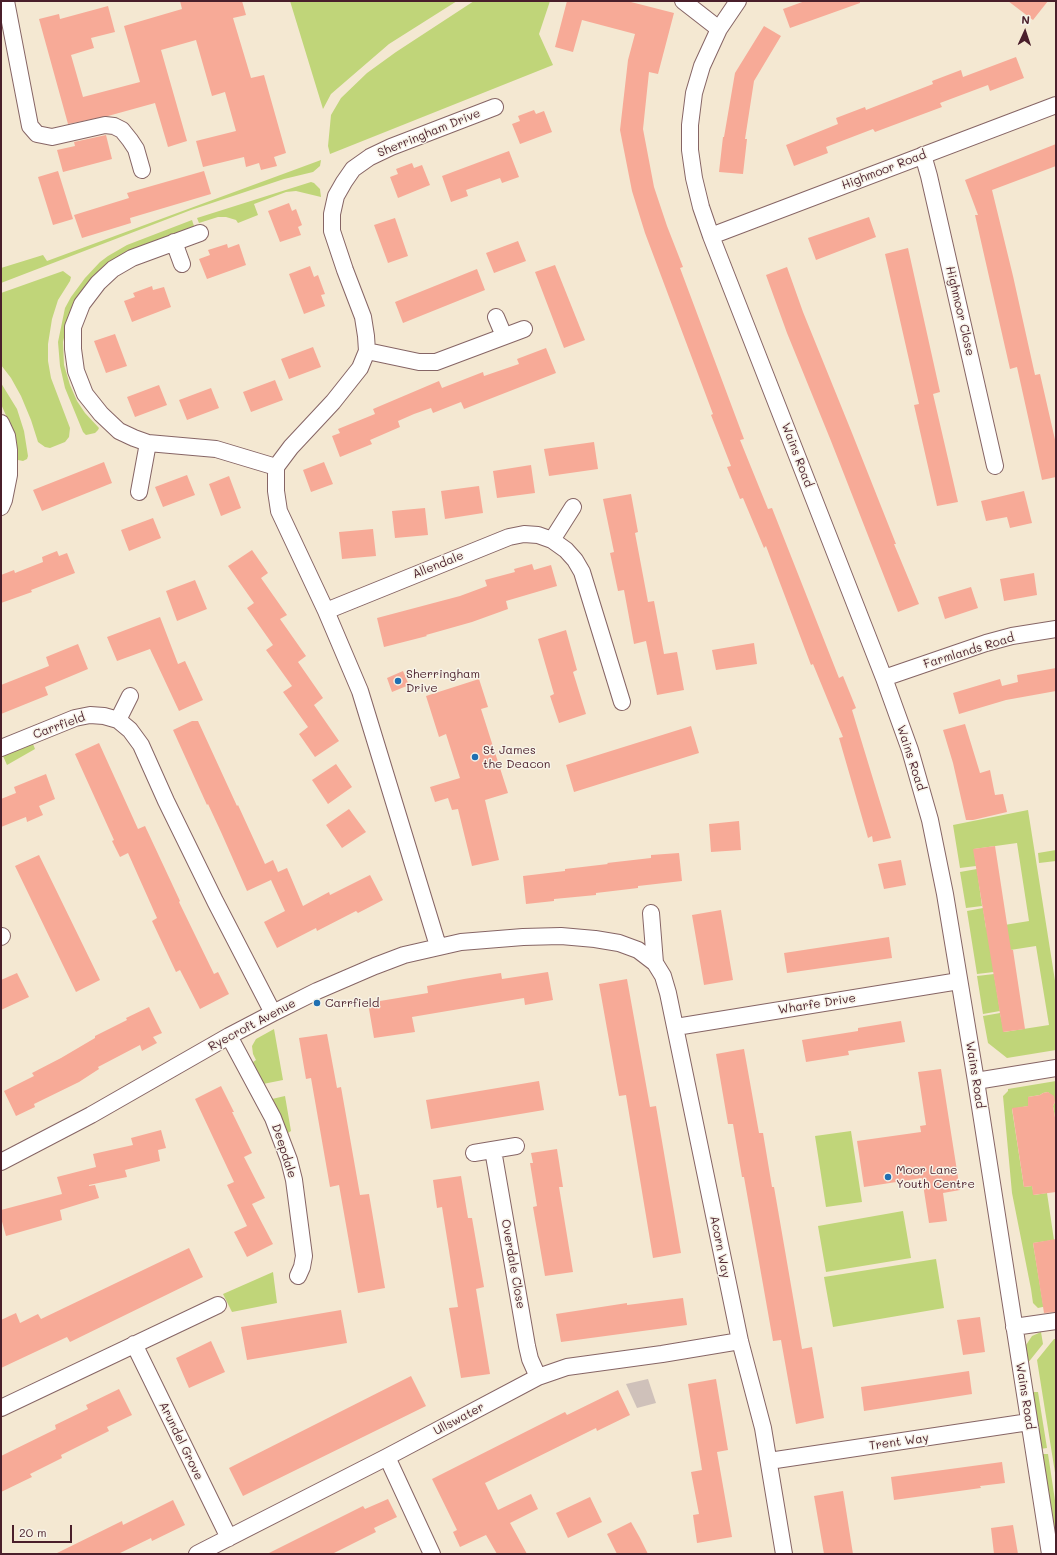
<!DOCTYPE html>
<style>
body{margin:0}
#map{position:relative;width:1057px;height:1555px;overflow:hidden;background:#f4e8d2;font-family:Mali,sans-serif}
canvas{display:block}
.frame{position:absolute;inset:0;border:2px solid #4a1f2b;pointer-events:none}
.north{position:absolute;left:1005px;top:12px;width:40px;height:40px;-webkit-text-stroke:3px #f7f3e8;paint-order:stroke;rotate:3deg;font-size:11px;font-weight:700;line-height:16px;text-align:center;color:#4a1f2b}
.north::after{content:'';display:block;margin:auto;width:14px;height:18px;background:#4a1f2b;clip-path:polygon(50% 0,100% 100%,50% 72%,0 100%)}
.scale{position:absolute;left:12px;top:1525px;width:60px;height:18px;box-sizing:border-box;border:2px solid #4a1f2b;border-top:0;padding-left:5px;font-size:12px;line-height:14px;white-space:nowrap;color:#4a1f2b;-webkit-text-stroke:3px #f7f3e8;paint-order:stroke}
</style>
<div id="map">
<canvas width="1057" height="1555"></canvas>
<div class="frame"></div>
<div class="north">N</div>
<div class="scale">20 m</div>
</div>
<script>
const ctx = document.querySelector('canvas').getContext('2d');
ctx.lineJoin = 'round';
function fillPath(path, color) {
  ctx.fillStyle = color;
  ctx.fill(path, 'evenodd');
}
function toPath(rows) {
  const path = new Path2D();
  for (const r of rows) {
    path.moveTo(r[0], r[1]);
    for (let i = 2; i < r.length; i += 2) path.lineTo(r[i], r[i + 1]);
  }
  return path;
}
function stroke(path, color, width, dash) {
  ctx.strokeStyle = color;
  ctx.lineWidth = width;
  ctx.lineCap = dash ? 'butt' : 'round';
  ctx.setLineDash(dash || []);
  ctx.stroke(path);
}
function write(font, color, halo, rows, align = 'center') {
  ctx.font = font + ' Mali,sans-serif';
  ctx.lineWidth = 3;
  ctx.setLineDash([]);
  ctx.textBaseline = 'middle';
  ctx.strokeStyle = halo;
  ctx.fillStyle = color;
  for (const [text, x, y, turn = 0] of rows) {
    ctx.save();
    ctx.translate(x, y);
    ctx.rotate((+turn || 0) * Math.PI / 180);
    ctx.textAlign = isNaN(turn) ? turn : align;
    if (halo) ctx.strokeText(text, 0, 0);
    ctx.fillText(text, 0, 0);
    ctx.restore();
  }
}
const industrial = toPath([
 [648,1379,656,1403,637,1408,626,1384]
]);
const green = toPath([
 [290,1,457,1,389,44,331,94,323,109],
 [474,1,550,1,539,34,553,65,330,154,328,146,331,115,341,98,367,73,396,52],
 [321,160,320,166,313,172,284,179,191,210,1,283,1,268,43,255,47,261],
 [311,182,314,183,320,189,321,197,296,191,286,192,254,204,258,215,238,223,236,220,226,217,218,217,199,223,197,218],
 [192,220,194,226,126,254,89,282,80,294,71,309,63,342,64,365,70,385,77,401,85,413,99,428,98,430,95,433,86,435,83,432,65,388,60,366,58,342,65,308,71,297,85,278,100,262,108,256,127,245],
 [63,271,71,277,70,281,58,300,52,319,48,344,48,361,51,378,70,428,69,437,65,442,50,448,45,447,38,442,31,420,21,396,11,378,1,365,1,293],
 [1,383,17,409,24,431,28,456,27,459,23,461,18,460,15,439,11,427,1,404],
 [33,744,35,749,7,765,3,756],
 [1028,810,1056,987,1056,1050,1007,1058,988,1043,983,1016,1000,1013,1004,1032,1049,1025,1036,946,991,953,994,972,977,974,967,911,983,908,986,928,1029,921,1017,843,974,849,976,866,960,868,953,825],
 [1056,850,1056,861,1039,863,1038,853],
 [977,869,982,906,966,908,960,872],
 [994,974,1000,1011,983,1014,977,976],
 [274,1029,283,1080,263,1084,253,1062,256,1060,253,1054,252,1046,256,1039],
 [1056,1081,1056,1123,1053,1106,1055,1102,1048,1092,1043,1093,1040,1095,1028,1097,1028,1106,1012,1109,1024,1187,1032,1186,1034,1195,1047,1193,1054,1240,1033,1243,1043,1304,1056,1304,1038,1308,1033,1303,1031,1289,1012,1193,1003,1096,1008,1091,1008,1089],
 [285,1096,291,1131,288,1133,272,1099],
 [851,1131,862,1202,826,1207,815,1136],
 [903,1211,911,1258,826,1272,818,1226],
 [936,1259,944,1308,833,1327,824,1277],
 [273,1272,277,1303,232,1312,223,1294],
 [1041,1332,1043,1344,1027,1364,1026,1345,1032,1336],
 [1054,1339,1056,1339,1056,1479,1037,1360],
 [1031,1392,1038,1392,1047,1448,1040,1449],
 [1041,1454,1048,1454,1056,1507,1056,1543]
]);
const building = toPath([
 [180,1,242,1,246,15,233,18,251,78,264,75,286,153,274,157,277,166,261,170,259,163,246,167,244,157,203,167,196,141,236,131,225,92,212,96,196,40,161,50,187,141,168,147,155,103,108,116,68,124,39,19,59,14,60,19,108,6,115,32,91,38,94,48,71,55,83,97,140,82,124,26,182,9],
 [567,1,627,1,674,13,658,74,649,72,643,129,654,187,667,226,683,267,680,268,744,439,740,440,768,509,772,508,839,678,843,676,856,708,852,710,891,838,873,842,872,836,868,838,839,738,843,737,813,664,811,665,766,546,764,548,743,498,740,499,727,467,731,466,711,415,713,414,645,233,632,191,620,130,628,60,635,34,582,20,573,52,555,47],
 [805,1,860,1,860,3,790,28,783,9],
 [1008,1,1048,1,1033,20],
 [764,26,781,36,754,81,745,139,747,139,743,174,719,172,723,137,724,137,735,73],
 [1016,57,1024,78,990,91,988,85,940,103,942,107,875,132,873,129,826,147,828,153,794,166,786,145,838,124,836,118,865,107,866,110,933,84,932,81,961,70,963,77],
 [534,110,536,114,544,111,552,132,520,144,512,124,520,121,518,116],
 [106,135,112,159,63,172,57,150,75,146,74,142],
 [1056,144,1056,166,992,190,1013,276,1035,375,1040,374,1056,444,1056,477,1042,480,1017,367,1010,369,975,215,978,215,965,180],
 [509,151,519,177,502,183,500,178,466,190,468,196,451,202,442,176],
 [412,163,414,168,422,165,430,185,398,198,390,177,398,174,396,169],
 [58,171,73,219,53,225,38,177],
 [204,171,211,194,130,218,131,223,82,238,74,215,129,198,127,193],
 [289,203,292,211,296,209,302,225,298,227,301,235,280,242,268,211],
 [869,217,876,237,816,260,808,238],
 [395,218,408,256,388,263,374,225],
 [518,241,526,261,494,273,486,253],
 [227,244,228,248,239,244,246,265,207,279,199,259,210,255,208,250],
 [908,248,940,392,933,394,958,502,937,506,914,405,919,404,885,254],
 [555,265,585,340,564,348,535,272],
 [310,266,314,277,318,275,325,294,321,295,325,306,304,314,289,274],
 [787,267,803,312,852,433,896,544,894,544,919,604,898,612,831,441,787,333,766,275],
 [477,269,485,290,403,323,395,302],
 [152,286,153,290,164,287,171,307,132,322,124,301,135,297,133,293],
 [115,334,127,366,106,373,94,341],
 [313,347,321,367,289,379,281,359],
 [546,348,556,373,464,409,461,402,433,413,431,408,414,414,398,421,400,427,370,440,372,444,340,457,332,436,340,433,338,429,375,414,373,409,439,381,442,388,483,372,484,376,519,364,517,359],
 [275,380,283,400,251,412,243,392],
 [159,385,167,405,135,417,127,397],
 [211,388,219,408,187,420,179,400],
 [594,442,598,469,549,476,544,449],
 [104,462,112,483,42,511,33,490],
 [324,462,333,484,311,492,303,470],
 [531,465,535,493,497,498,493,471],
 [187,475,195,495,163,507,155,487],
 [229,476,241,508,221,516,209,484],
 [479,486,483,513,445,519,441,491],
 [1024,491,1032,523,1010,528,1007,517,986,521,981,501],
 [631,494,638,532,635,533,648,602,654,601,664,654,677,652,684,690,657,695,646,641,634,644,624,590,618,591,610,553,614,552,603,499],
 [425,508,428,535,395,538,392,511],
 [153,518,161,538,129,551,121,530],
 [373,529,376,556,342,559,339,532],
 [252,550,268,573,261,578,287,615,280,619,306,656,298,662,323,698,314,705,339,741,315,757,299,734,308,727,283,692,292,686,266,650,273,645,247,608,254,603,228,566],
 [57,551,59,556,67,553,75,573,31,590,32,592,1,603,1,575,14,570,15,573,43,562,42,557],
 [532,564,534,570,551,565,557,586,506,601,508,609,472,622,426,635,427,636,384,647,377,618,460,596,487,586,485,580,515,572,514,569],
 [1034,573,1037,595,1004,601,1000,579],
 [195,580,207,609,177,621,166,591],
 [971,587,978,608,945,619,938,597],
 [160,617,178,664,185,661,203,700,179,711,150,649,117,661,107,637],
 [566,630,577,670,573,672,586,714,559,723,550,696,554,694,538,639],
 [754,643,757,664,716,670,712,650],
 [78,644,88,669,45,687,48,695,1,714,1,685,49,666,46,657],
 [1056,668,1056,691,1006,700,959,714,953,693,1000,679,1002,686,1018,682,1017,675],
 [403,671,409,685,392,692,387,678],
 [479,679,488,707,481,709,508,793,485,800,499,860,472,866,458,809,452,810,448,798,435,802,430,787,460,778,446,734,439,737,426,696],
 [192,721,198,721,237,806,238,805,265,864,273,860,278,872,287,868,303,906,329,892,330,895,370,875,383,900,358,913,356,911,317,931,316,928,277,948,264,922,285,911,271,880,247,891,221,832,208,804,207,805,173,730],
 [965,724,980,773,990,770,995,795,1003,794,1007,812,973,820,966,820,953,763,943,730],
 [691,726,699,753,574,792,566,765],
 [99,743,138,829,145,826,180,901,179,902,214,974,218,972,229,994,200,1009,180,970,176,972,152,921,157,918,128,853,120,857,112,841,114,840,75,754],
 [336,764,352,787,328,804,312,780],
 [46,774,55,799,39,806,43,815,27,822,26,817,1,827,1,799,16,793,14,787],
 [349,809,366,832,342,848,326,825],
 [739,821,741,850,711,852,709,824],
 [995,846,1011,950,1013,950,1025,1029,1003,1032,973,849],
 [679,853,682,881,638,886,638,888,596,893,596,895,554,899,554,901,526,904,523,876,565,871,565,869,608,864,607,863,651,858,651,855],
 [39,855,100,980,76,992,15,866],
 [901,860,906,885,884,889,878,864],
 [721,910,733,980,704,985,692,915],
 [889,937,892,958,787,973,784,953],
 [548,972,553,1000,525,1005,524,998,412,1017,415,1032,374,1038,368,1003,428,993,427,986,464,979,501,973,502,979],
 [17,973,29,997,1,1010,1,980],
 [627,979,650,1107,656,1106,681,1253,653,1258,626,1095,619,1096,599,984],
 [149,1007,162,1033,153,1037,157,1043,142,1051,140,1045,98,1067,99,1069,79,1082,34,1104,35,1107,16,1116,4,1091,34,1076,32,1073,61,1058,95,1038,95,1036,127,1020,126,1018],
 [901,1021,905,1042,848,1051,849,1055,806,1062,802,1040,858,1031,858,1028],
 [327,1034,337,1088,341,1087,360,1195,369,1194,385,1288,358,1293,339,1185,330,1187,311,1078,306,1079,299,1038],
 [744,1049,759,1133,763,1133,772,1187,774,1187,802,1349,812,1347,824,1418,796,1424,781,1340,773,1341,744,1177,742,1177,733,1124,728,1124,716,1054],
 [941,1069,960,1190,943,1193,947,1221,929,1223,922,1178,864,1187,857,1141,921,1132,920,1126,926,1125,918,1072],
 [539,1081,544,1110,431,1129,426,1100],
 [221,1086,234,1112,232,1112,252,1153,244,1157,265,1198,252,1204,273,1244,247,1257,234,1232,247,1226,227,1185,234,1182,195,1099],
 [1048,1092,1054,1096,1055,1102,1053,1106,1056,1123,1056,1192,1033,1195,1032,1186,1024,1187,1012,1108,1028,1106,1028,1097,1040,1095,1043,1093],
 [161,1130,166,1148,158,1150,160,1161,125,1170,127,1177,89,1185,89,1186,95,1185,99,1198,60,1210,62,1220,6,1236,1,1218,1,1210,62,1194,57,1177,96,1167,93,1154,133,1145,131,1138],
 [557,1149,563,1187,559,1187,573,1272,545,1276,533,1207,537,1206,530,1163,533,1163,531,1153],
 [461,1176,468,1218,472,1218,484,1287,476,1289,490,1374,461,1378,449,1308,458,1307,442,1207,437,1208,433,1180],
 [1056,1239,1056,1312,1044,1313,1033,1243],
 [189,1248,203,1277,70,1342,67,1337,1,1368,1,1320,16,1313,20,1323,38,1314,41,1319],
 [683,1298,687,1325,561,1342,556,1314,627,1303,627,1305],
 [341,1310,347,1343,247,1360,241,1327],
 [980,1317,985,1352,963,1355,957,1320],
 [211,1341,225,1372,189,1388,176,1358],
 [969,1371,972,1394,864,1411,861,1387],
 [411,1376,426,1406,243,1496,229,1468],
 [716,1379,728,1450,717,1452,732,1537,697,1543,693,1515,699,1514,691,1472,702,1470,688,1384],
 [119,1389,132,1415,107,1427,109,1431,61,1455,62,1458,30,1474,32,1477,1,1492,1,1456,56,1429,55,1425,88,1409,86,1405],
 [618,1390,630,1415,597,1431,596,1428,485,1483,498,1510,531,1494,538,1509,510,1523,527,1554,497,1554,486,1535,460,1547,453,1532,457,1530,432,1479,549,1420,565,1412,567,1415],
 [1002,1462,1005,1483,980,1486,981,1488,894,1500,891,1477],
 [843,1491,853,1554,824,1554,814,1496],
 [590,1497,602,1522,568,1538,556,1513],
 [388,1499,397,1517,374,1528,376,1532,332,1554,267,1554,363,1506,365,1509],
 [173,1500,185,1525,152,1541,151,1538,118,1554,55,1554,122,1521,123,1525],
 [631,1522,640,1538,648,1554,617,1554,607,1534],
 [1013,1525,1018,1554,994,1554,991,1528]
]);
const street = toPath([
 [6,1,30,126,37,134,52,137,105,125,114,126,122,130,130,140,136,149,142,170],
 [683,1,719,29],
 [738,1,719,29,702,66,694,93,690,125,690,150,694,178,701,207,711,236,884,678,910,750,930,820,945,894,976,1081,1050,1554],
 [923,155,929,176,995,466],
 [200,233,132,258,113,269,98,283,82,304,73,327,73,349,76,371,85,394,101,414,119,431,134,438,148,443,216,449,276,467],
 [711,236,1056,105],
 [174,242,182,264],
 [496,317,504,336],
 [367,351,419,362,436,362,524,329],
 [1,423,7,436,9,450,9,475,4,500,1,507],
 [139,492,148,443],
 [552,540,573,507],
 [326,611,509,537,524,534,538,535,552,540,566,550,575,560,582,572,622,702],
 [884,678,986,643,1012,636,1056,629],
 [118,720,130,696],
 [1,748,75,718,90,715,104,716,118,720,130,730,141,745,166,801,215,901,273,1013],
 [651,913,655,963],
 [1,937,2,936],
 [438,946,360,691,326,611,279,511,276,491,276,467,291,447,333,402,360,368,367,351,366,336,363,317,345,270,332,231,332,214,336,196,344,182,353,169,370,157,391,147,495,107],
 [676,1027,959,981],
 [229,1036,273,1118,289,1160,294,1180,304,1256,302,1267,298,1276],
 [976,1081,1056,1068],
 [493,1150,527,1346,530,1359,538,1377],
 [474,1153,516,1146],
 [1,1162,91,1115,229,1036,273,1013,317,991,375,966,404,955,461,942,523,937,561,936,595,939,619,943,638,950,655,963,663,976,668,993,740,1341,763,1428,784,1554],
 [1014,1327,1056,1321],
 [134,1344,229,1538],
 [1,1408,218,1305],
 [387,1457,432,1554],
 [769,1461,1029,1422],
 [197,1554,387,1457,538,1377,567,1367,662,1354,740,1341]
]);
const markers = [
 [398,681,4,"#1f6fb2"],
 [475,757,4,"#1f6fb2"],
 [317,1003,4,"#1f6fb2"],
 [888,1177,4,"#1f6fb2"]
];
const streetNames = [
 ["Sherringham Drive",429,133,-22],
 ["Highmoor Road",884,170,-21],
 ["Highmoor Close",960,311,77],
 ["Wains Road",797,455,69],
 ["Allendale",438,565,-22],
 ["Farmlands Road",969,651,-17],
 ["Carrfield",59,726,-20],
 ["Wains Road",911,758,72],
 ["Wharfe Drive",817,1004,-9],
 ["Ryecroft Avenue",252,1025,-28],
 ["Wains Road",975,1075,81],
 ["Deepdale",284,1151,72],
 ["Acorn Way",720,1247,79],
 ["Overdale Close",513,1264,80],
 ["Wains Road",1025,1396,81],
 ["Ullswater",459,1419,-28],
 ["Arundel Grove",181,1441,64],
 ["Trent Way",899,1442,-8]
];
const poiNames = [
 ["Sherringham",406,674],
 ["Drive",406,688],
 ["St James",483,750],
 ["the Deacon",483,764],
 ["Carrfield",325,1003],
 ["Moor Lane",896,1170],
 ["Youth Centre",896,1184]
];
fillPath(industrial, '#cfc1ba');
fillPath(green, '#c0d579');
fillPath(building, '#f7aa97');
stroke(street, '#866565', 18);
stroke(street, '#fff', 16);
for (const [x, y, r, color] of markers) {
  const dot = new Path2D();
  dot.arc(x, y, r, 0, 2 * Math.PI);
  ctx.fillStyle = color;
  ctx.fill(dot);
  stroke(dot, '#f7f3e8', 1.5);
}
write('12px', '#4a1f2b', '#f7f3e8', streetNames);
write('12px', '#4a1f2b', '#f7f3e8', poiNames, 'left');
</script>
